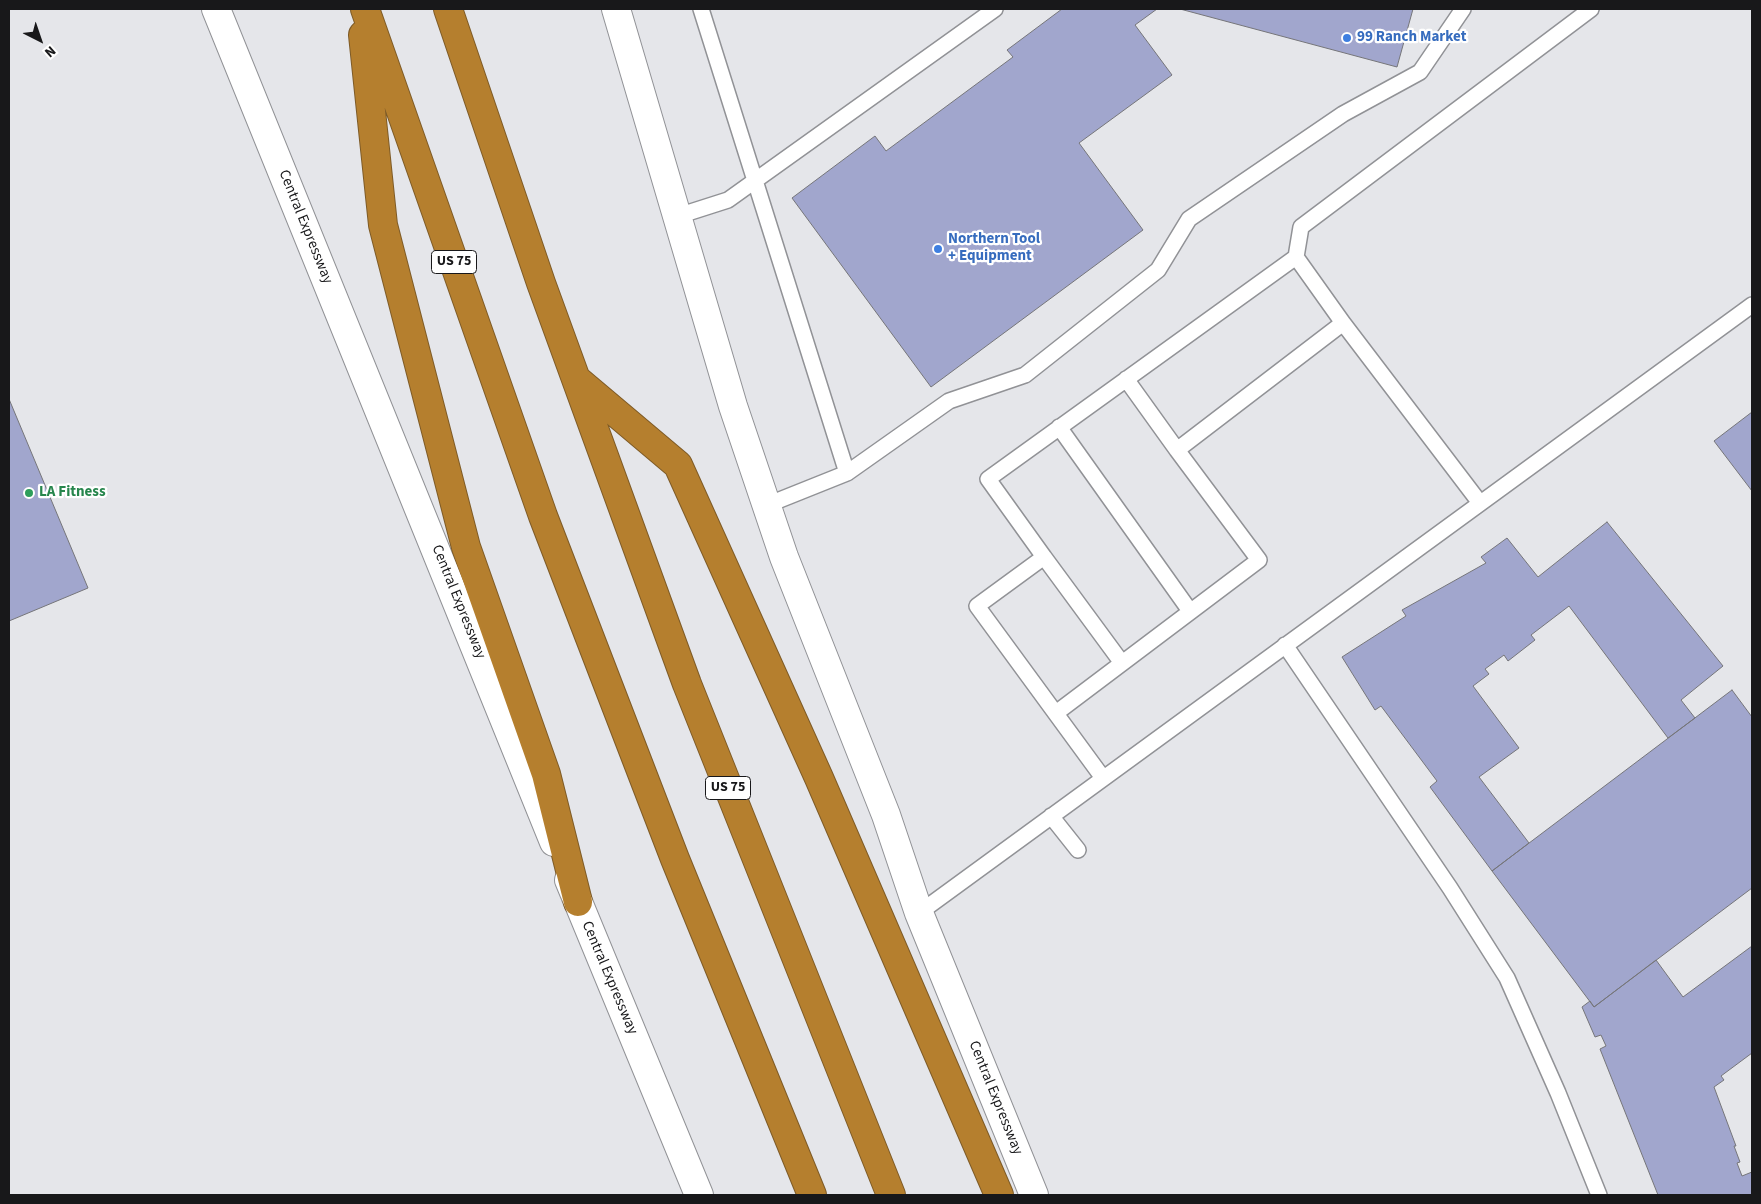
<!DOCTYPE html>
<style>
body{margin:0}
#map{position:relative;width:1761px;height:1204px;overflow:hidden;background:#e5e6ea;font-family:"Source Sans 3",sans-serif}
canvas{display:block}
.frame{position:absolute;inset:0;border:10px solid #18181a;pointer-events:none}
.north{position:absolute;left:15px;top:15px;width:50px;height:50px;-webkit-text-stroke:4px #fff;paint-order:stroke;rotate:139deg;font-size:14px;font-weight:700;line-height:20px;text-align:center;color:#18181a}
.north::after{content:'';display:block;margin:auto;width:18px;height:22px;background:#18181a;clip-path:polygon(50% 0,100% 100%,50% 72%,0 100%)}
</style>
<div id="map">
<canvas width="1761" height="1204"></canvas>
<div class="frame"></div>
<div class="north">N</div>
</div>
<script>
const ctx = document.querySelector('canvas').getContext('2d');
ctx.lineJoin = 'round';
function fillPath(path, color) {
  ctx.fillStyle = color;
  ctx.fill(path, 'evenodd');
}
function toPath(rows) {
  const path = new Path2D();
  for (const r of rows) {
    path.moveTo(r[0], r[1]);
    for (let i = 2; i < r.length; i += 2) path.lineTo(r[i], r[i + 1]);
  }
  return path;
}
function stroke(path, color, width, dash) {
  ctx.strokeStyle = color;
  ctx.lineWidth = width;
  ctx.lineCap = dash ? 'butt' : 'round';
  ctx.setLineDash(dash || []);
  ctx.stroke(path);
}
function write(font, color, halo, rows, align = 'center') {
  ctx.font = font + ' "Source Sans 3",sans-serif';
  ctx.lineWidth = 4.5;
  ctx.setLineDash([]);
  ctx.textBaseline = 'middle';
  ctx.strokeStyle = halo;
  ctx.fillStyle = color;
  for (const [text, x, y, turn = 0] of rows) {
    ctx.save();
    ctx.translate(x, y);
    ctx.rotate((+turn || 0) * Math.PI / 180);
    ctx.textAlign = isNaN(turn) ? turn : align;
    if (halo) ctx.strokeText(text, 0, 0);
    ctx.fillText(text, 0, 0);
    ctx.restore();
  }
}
const building = toPath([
 [1062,9,1157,9,1135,25,1172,75,1079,143,1143,230,931,387,792,198,875,136,886,151,1013,57,1007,50,1062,9],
 [1180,9,1413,9,1397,67,1180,9],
 [9,399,88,588,9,621,9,399],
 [1752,412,1752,491,1714,441,1752,412],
 [1607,522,1723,666,1681,700,1695,718,1668,738,1569,606,1531,635,1535,640,1508,661,1504,655,1485,669,1489,674,1473,686,1519,748,1479,777,1529,843,1492,871,1430,787,1437,781,1381,706,1375,710,1342,657,1406,616,1402,610,1486,563,1481,557,1507,538,1538,577,1607,522],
 [1732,690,1752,717,1752,888,1594,1007,1492,871,1732,690],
 [1752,946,1752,1053,1721,1076,1724,1080,1714,1087,1736,1146,1734,1146,1740,1162,1737,1163,1742,1176,1752,1172,1752,1195,1658,1195,1600,1049,1606,1046,1601,1035,1595,1037,1582,1007,1590,1001,1594,1007,1656,960,1683,997,1752,946]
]);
const lane = toPath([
 [701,9,847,473],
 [678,216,728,200,995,9],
 [1343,323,1480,503],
 [1126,379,1177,450],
 [1059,427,1190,611],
 [767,505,847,473,949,401,1025,375,1158,270,1189,219,1343,114,1420,72,1463,9],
 [1044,557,1122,663],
 [1285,645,1450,888,1507,978,1558,1093,1599,1195],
 [1056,713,1259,560,1177,450,1343,323,1296,257],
 [1103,778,977,606,1044,557,988,479,1296,257,1301,227,1591,9],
 [1051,816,1078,850],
 [919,913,1752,305]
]);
const secondary = toPath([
 [216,9,554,842],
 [616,9,733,406,784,557,886,815,919,913,1034,1195],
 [569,880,699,1195]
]);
const highway = toPath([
 [365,9,543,516,675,859,812,1195],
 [448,9,541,283,687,684,891,1195],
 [363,35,383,225,466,547,546,774,578,902],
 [576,379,678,465,819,778,999,1195]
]);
const markers = [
 [1347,38,5,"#3f7fe0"],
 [938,249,5,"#3f7fe0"],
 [29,493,5,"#2e9e5b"]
];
const shields = [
 [454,262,45],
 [728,788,45]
];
const shieldNames = [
 ["US 75",454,262],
 ["US 75",728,788]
];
const shopNames = [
 ["99 Ranch Market",1357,38],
 ["Northern Tool",948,240],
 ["+ Equipment",948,257]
];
const streetNames = [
 ["Central Expressway",305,227,68],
 ["Central Expressway",458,602,68],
 ["Central Expressway",609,978,67],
 ["Central Expressway",995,1098,68]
];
const leisureNames = [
 ["LA Fitness",39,493]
];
fillPath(building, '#a1a6cd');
stroke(building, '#757579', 1);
stroke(lane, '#919296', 18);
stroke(secondary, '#919296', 30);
stroke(highway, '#7e5b27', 30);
stroke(lane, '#fff', 15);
stroke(secondary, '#fff', 28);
stroke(highway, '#b57f2e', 28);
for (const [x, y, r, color] of markers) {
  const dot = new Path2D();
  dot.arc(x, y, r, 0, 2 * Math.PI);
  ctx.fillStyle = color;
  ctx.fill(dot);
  stroke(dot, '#fff', 2);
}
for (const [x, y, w] of shields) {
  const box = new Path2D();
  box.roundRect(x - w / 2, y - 11.5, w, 23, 4);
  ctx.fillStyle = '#fff';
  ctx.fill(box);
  stroke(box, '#18181a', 1);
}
write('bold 14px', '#18181a', null, shieldNames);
write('bold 15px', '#366cbe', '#fff', shopNames, 'left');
write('15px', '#18181a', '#fff', streetNames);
write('bold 15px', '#27864d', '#fff', leisureNames, 'left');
</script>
